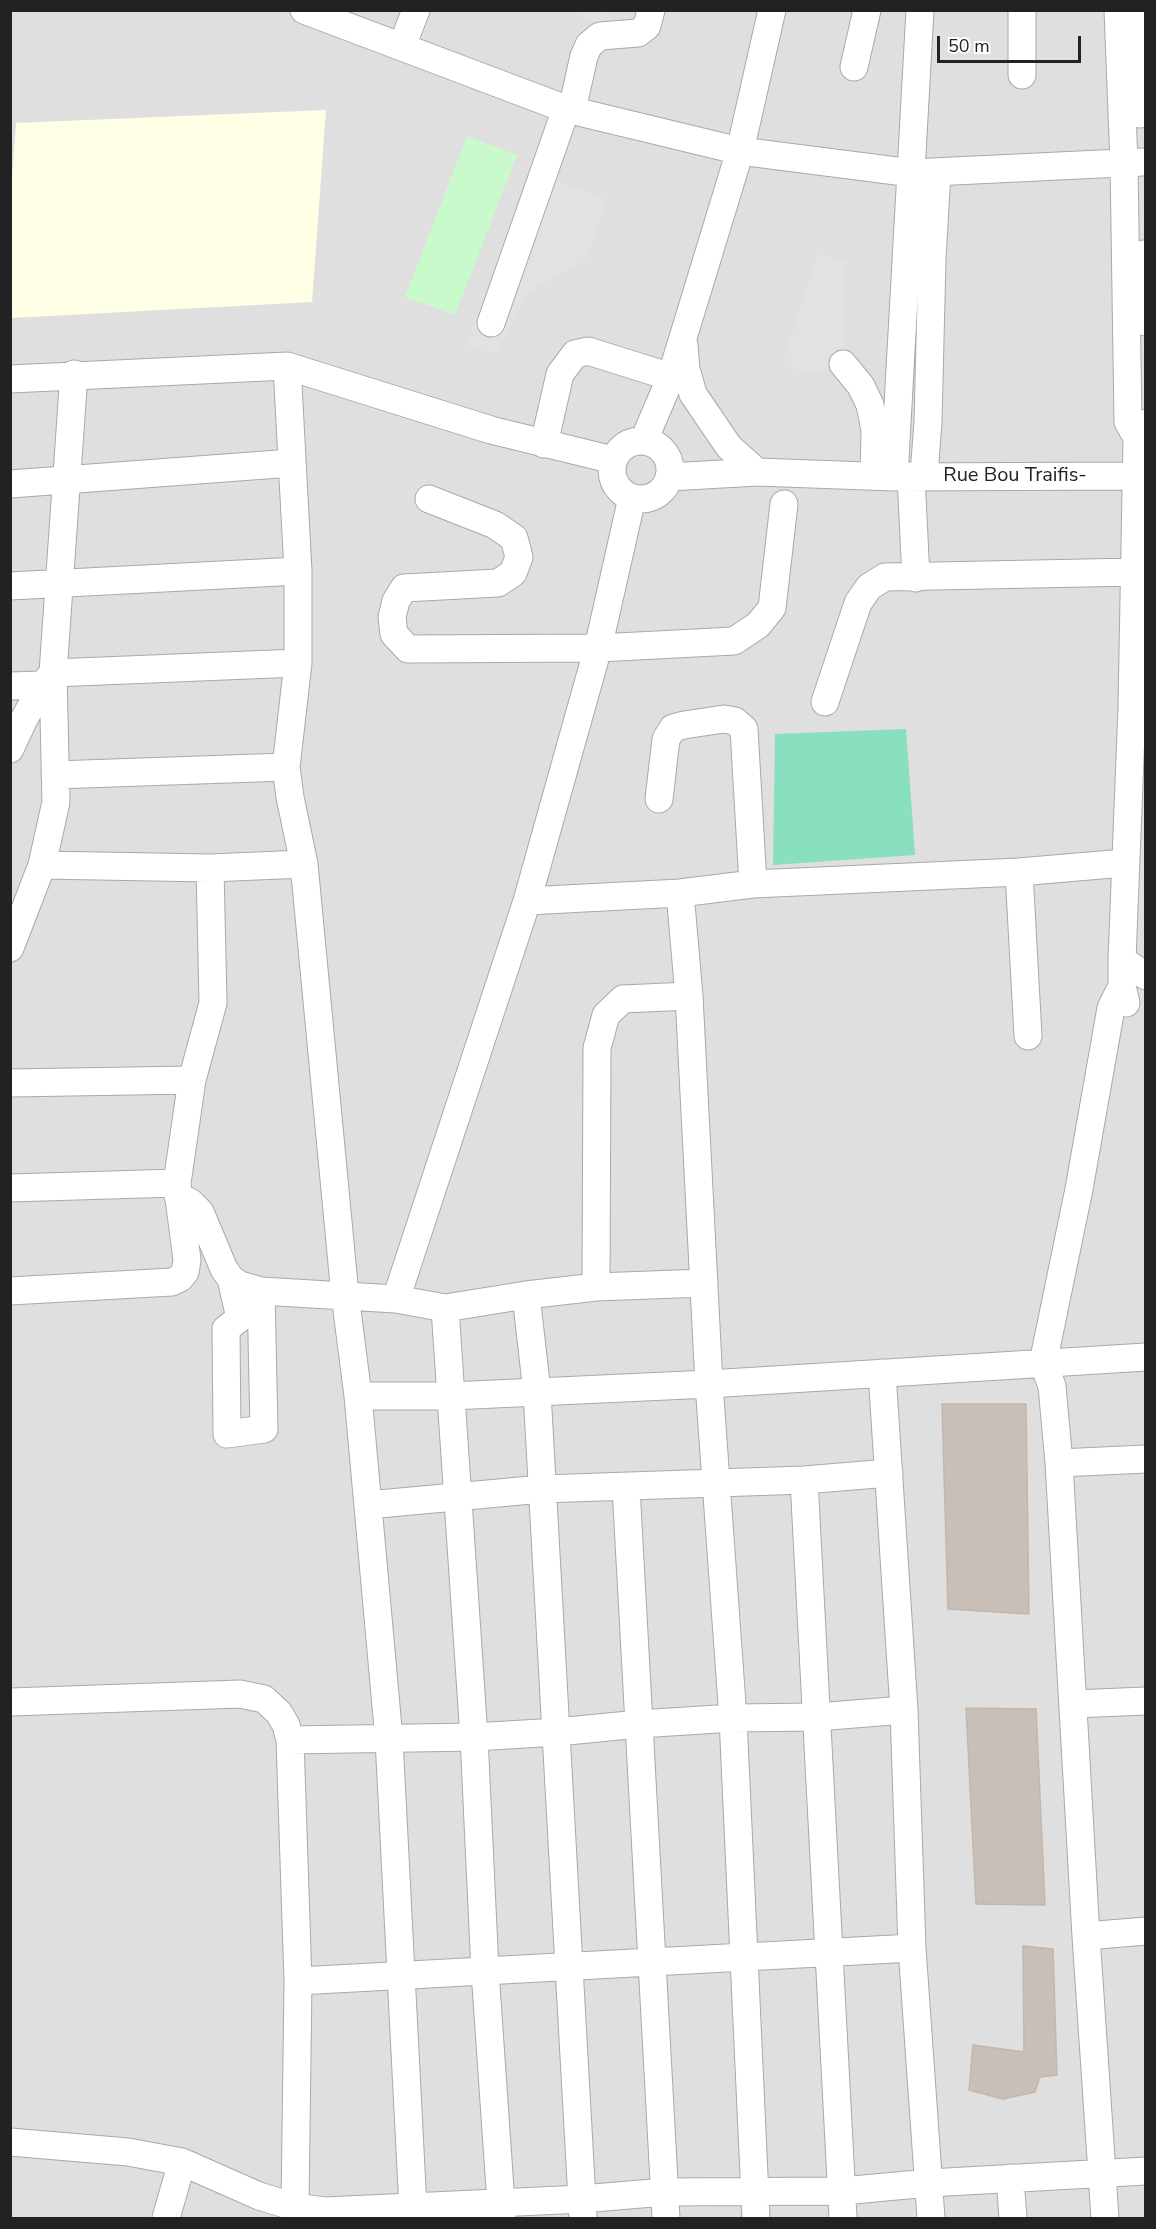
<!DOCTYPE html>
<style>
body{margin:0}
#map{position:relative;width:1156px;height:2229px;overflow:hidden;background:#f2efe9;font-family:"Nunito Sans",sans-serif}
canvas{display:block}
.frame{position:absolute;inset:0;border:12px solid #222;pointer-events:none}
.scale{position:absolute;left:937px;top:36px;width:144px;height:27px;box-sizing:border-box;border:3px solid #222;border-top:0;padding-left:8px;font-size:18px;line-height:21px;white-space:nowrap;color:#222;-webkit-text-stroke:4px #fff;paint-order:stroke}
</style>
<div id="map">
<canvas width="1156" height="2229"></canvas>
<div class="frame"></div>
<div class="scale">50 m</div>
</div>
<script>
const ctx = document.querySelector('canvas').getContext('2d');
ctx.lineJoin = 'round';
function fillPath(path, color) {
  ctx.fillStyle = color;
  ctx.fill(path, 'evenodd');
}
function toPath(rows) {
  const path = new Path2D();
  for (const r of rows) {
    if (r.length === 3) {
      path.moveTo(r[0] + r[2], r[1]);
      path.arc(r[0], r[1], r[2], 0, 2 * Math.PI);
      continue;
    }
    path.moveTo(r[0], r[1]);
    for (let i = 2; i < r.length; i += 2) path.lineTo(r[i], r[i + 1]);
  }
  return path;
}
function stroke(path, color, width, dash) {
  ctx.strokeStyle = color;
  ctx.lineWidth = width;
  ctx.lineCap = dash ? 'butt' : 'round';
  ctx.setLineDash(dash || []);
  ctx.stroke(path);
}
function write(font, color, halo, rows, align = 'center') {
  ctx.font = font + ' "Nunito Sans",sans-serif';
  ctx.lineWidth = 6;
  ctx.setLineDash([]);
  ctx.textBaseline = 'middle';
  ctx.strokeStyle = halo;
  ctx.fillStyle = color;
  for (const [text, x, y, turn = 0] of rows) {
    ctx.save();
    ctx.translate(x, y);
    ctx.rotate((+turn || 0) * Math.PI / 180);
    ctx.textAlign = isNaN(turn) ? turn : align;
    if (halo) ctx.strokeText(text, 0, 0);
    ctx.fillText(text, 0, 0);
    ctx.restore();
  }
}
const residential = toPath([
 [11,11,1145,11,1145,2218,11,2218]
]);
const education = toPath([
 [326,110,312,302,11,318,10,205,16,123]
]);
const park = toPath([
 [467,136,517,155,455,315,405,297]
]);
const pitch = toPath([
 [906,729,915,855,773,865,775,734]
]);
const parking = toPath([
 [565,11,603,11,607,12,605,25],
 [551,179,606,199,587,259,528,293,496,354,466,345,532,183],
 [818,254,846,260,845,346,824,372,798,371,784,359]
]);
const building = toPath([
 [942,1404,1026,1404,1029,1614,948,1609,942,1404],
 [966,1708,1036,1709,1045,1905,976,1904,966,1708],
 [1023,1946,1053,1949,1057,2075,1040,2077,1035,2092,1003,2099,969,2090,973,2045,1024,2052,1023,1946]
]);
const minor = toPath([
 [304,10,566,109,740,151,912,173,1142,162],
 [1118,10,1124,163,1128,422,1137,438],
 [1137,10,1140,114],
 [402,46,416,10],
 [854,67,867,10],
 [1022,75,1022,10],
 [572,110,584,56,589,45,600,36,638,33,647,26,651,10],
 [1144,254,1146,322],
 [491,323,566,109],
 [684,345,686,369,693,394,729,447,757,472],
 [843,364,861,386,870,405,875,430,874,475],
 [287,366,298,571,298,663,286,767,290,797,304,864,345,1295,358,1396,389,1739,413,2208],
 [10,379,287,366,491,430,613,460],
 [644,440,671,377,740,151,772,10],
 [641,470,29],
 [544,444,560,374,575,354,588,351,671,377],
 [924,475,928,422,932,259,937,173],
 [911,476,916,578],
 [669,477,757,472,894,477,1137,476,1146,474],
 [894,477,920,10],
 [10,484,292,463],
 [429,499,495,525,514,538,519,557,513,573,498,583,404,588,396,601,392,617,394,634,408,649,598,648,734,641,758,625,772,608,784,504],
 [10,586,298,571],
 [10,686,43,685,53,673,298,663],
 [825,702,858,603,869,587,885,577,1135,572],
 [10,749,24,719,43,685],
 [55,775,286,767],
 [659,799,666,739,673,728,684,725,724,719,735,721,744,729,753,884],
 [42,865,210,868],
 [1019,872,1028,1036],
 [680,893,689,996,709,1384,733,1718,756,2218],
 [527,901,680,893,753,884,1019,872,1124,863],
 [10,948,42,865,56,802,53,673,74,374],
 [1122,960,1146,976],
 [1126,1003,1122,986,1122,960,1132,707,1137,438,1146,423],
 [10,1083,192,1080],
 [10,1188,177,1183],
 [178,1196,191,1203,200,1212,224,1269,231,1279,240,1285,261,1291,396,1299,527,901,598,648,632,498],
 [231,1279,240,1318,226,1329,227,1434,264,1429,261,1291],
 [596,1287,597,1048,606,1015,623,999,689,996],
 [10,1291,172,1282,180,1278,185,1272,187,1260,177,1183,192,1080,213,1003,210,868,304,864],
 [526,1295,537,1392,583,2218],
 [396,1299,445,1308,526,1295,596,1287,704,1283],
 [445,1308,474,1737,485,1971,502,2218],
 [882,1373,904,1710,912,1948,931,2218],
 [358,1396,451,1396,709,1384,1146,1357],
 [1059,1463,1146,1459],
 [804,1480,843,2218],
 [626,1487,666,2218],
 [368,1505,542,1489,804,1480,889,1473],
 [11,1702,240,1694,264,1699,279,1713,286,1725,290,1740,298,1981,295,2207],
 [1073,1704,1146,1701],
 [290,1740,474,1737,557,1732,639,1724,733,1718,817,1717,904,1710],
 [1086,1936,1146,1931],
 [298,1981,912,1948],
 [10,2142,128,2152,182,2162,259,2196,295,2207,325,2211,582,2199,664,2192,842,2191,929,2183,1146,2171],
 [1010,2178,1013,2218],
 [166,2218,182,2162],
 [1105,2218,1086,1936,1059,1463,1052,1386,1043,1363,1079,1189,1111,1008,1122,986]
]);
const streetNames = [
 ["Rue Bou Traifis-",1015,476]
];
fillPath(residential, '#e0dfdf');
fillPath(education, '#ffffe5');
fillPath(park, '#c8facc');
fillPath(pitch, '#88e0be');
fillPath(parking, '#e2e2e2');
fillPath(building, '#c7bfb8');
stroke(building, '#c4b6ab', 1.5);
stroke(minor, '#a9a9a9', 29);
stroke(minor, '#fff', 27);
write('20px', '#222', '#fff', streetNames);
</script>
